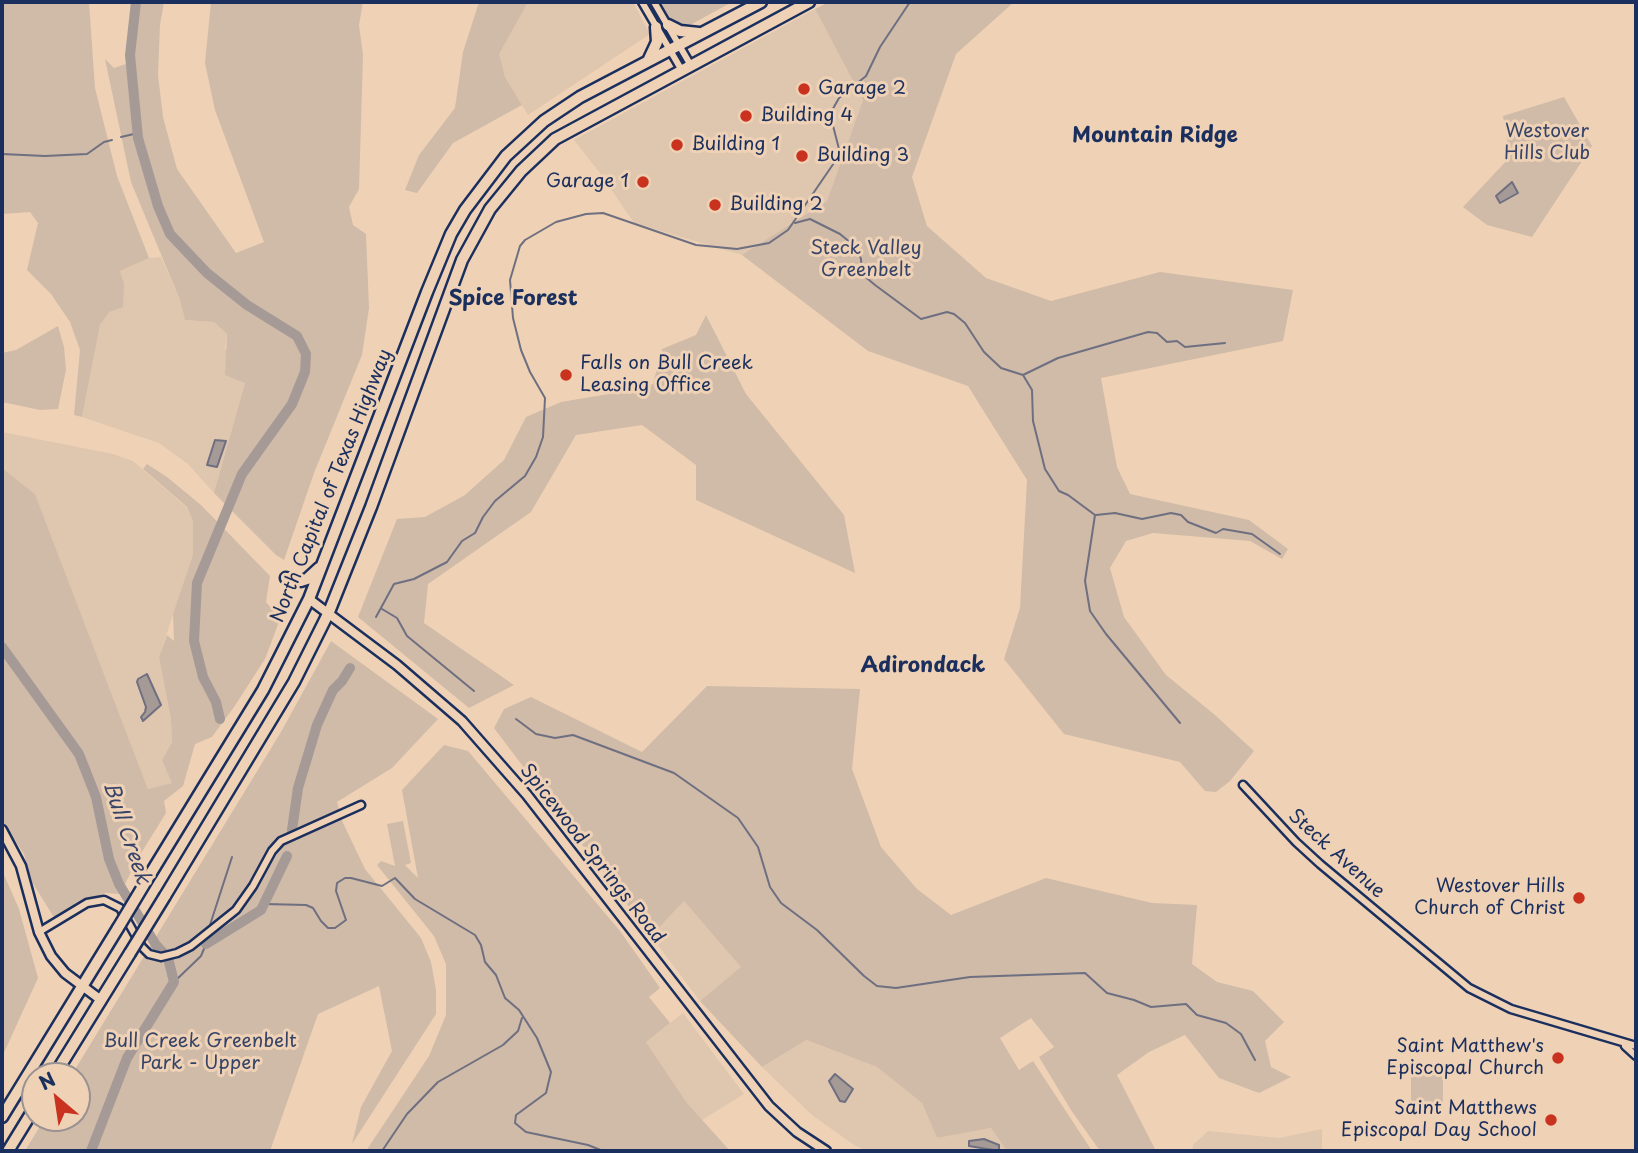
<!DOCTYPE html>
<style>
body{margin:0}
#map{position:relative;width:1638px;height:1153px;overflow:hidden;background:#efd2b5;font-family:"Playpen Sans",sans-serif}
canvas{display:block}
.frame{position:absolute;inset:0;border:4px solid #1b2f5e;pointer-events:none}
.north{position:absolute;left:21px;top:1062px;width:70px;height:70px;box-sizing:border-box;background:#efd2b5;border:2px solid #9a9192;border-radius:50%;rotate:331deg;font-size:19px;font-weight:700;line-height:28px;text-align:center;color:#1b2f5e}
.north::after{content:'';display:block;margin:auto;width:24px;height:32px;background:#c8321e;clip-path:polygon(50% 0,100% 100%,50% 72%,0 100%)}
</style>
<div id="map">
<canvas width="1638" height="1153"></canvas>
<div class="frame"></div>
<div class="north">N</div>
</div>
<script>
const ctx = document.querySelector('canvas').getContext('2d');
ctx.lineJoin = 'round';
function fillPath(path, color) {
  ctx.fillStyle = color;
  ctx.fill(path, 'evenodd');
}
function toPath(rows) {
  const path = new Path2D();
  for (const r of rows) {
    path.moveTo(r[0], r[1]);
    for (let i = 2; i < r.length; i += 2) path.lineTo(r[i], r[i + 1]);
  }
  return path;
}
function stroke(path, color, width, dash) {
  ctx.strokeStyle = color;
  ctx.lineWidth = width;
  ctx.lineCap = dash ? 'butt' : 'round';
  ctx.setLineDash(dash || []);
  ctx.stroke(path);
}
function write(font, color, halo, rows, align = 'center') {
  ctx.font = font + ' "Playpen Sans",sans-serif';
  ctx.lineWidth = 6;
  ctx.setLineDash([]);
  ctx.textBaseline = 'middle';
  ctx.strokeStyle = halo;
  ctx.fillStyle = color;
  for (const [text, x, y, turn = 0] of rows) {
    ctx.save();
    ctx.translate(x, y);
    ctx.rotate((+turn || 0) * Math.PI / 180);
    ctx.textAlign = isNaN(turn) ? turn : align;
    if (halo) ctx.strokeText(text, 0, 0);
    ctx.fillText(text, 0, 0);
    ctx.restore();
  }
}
const built = toPath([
 [528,2,633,2,650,34,528,115,505,77,498,54],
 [815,9,863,100,827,201,742,255,634,223,600,173,574,140],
 [161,257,180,300,185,320,214,322,227,334,225,348,245,383,214,493,188,464,159,443,82,417,100,325,124,284,120,271,149,258],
 [2,432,113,454,133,461,187,508,193,520,193,555,159,657,171,721,172,742,162,760,173,783,148,789,35,494,2,468],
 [684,901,742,967,700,1001,651,936],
 [683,1013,744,1094,702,1120,687,1103,646,1042],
 [805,1040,877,1067,922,1103,937,1138,991,1128,1007,1151,867,1151,854,1145,812,1115,762,1067],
 [1322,1129,1322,1151,1192,1151,1193,1145,1208,1131,1279,1138]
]);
const green = toPath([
 [2,2,89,2,95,88,117,176,149,258,120,271,124,284,123,307,109,312,100,325,82,417,74,415,80,350,70,322,51,294,27,270,38,223,30,212,2,214],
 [131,2,164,2,160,25,158,75,163,117,177,169,236,253,264,242,215,110,205,63,211,2,363,2,359,25,363,55,359,189,349,207,353,225,366,234,369,308,362,355,314,473,284,560,276,555,214,493,245,383,225,375,227,334,214,322,185,320,180,300,131,182,105,59,114,68,126,64],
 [479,2,528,2,499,54,505,77,522,105,453,143,417,193,405,190,419,155,455,108,463,52],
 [659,2,732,2,692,24,684,25,674,23,665,14],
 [829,2,1014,2,956,54,912,177,927,226,986,278,1051,301,1160,272,1293,290,1283,341,1101,378,1117,467,1130,494,1249,520,1288,549,1282,559,1250,541,1153,533,1126,541,1110,568,1124,617,1166,675,1215,715,1254,751,1230,781,1216,792,1205,791,1180,762,1064,734,1004,659,1020,608,1027,480,968,386,868,351,742,255,827,201,863,100,815,9],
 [1564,97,1592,146,1532,237,1487,225,1463,207,1510,157,1503,116],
 [706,315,746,394,844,515,855,573,696,500,696,465,642,425,576,435,531,512,428,584,424,623,514,685,469,708,358,617,397,519,425,517,465,495,504,460,526,417,561,402,639,389,653,384,662,349,696,335],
 [58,326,64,347,66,370,58,409,40,410,2,402,2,353,16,350],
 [147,464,167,477,201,505,270,576,266,602,280,619,265,659,234,707,212,737,195,744,183,786,164,801,166,813,138,858,120,894,105,893,86,900,55,919,32,882,24,854,2,821,2,468,35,494,148,789,172,783,162,760,172,742,171,720,159,657,167,635,174,641,173,614,193,555,193,521,187,507,143,469],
 [331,641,438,719,392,768,337,802,343,823,365,869,421,938,431,962,436,990,436,1014,352,1144,361,1107,392,1051,379,986,318,1014,270,1151,25,1151,45,1118,77,1118,77,1076,71,1076,281,732],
 [707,686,860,689,852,769,881,847,917,889,951,915,1046,878,1152,903,1197,905,1192,964,1217,982,1253,991,1284,1022,1265,1041,1271,1067,1291,1077,1259,1093,1219,1078,1185,1035,1149,1052,1117,1075,1156,1151,1100,1151,1071,1110,1039,1057,1054,1047,1031,1018,1000,1038,1019,1070,1033,1061,1092,1151,1007,1151,991,1128,937,1138,922,1103,877,1067,806,1040,762,1067,700,1001,741,967,684,901,651,936,494,728,504,709,531,697,642,752],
 [444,745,468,751,620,931,660,988,649,997,670,1023,646,1042,687,1103,730,1151,366,1151,429,1056,446,1015,446,964,434,936,377,865,381,861,395,866,387,824,403,821,411,863,405,865,418,878,402,790],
 [2,870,19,909,38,978,2,1057],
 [1411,1072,1443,1072,1443,1104,1411,1104]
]);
const water = toPath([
 [1512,182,1518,193,1500,203,1496,196,1512,182],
 [215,440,226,441,217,467,207,465,215,440],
 [147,674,161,705,143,721,141,717,145,712,146,707,137,682,138,679,147,674],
 [835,1074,853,1089,845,1102,840,1101,829,1081,835,1074],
 [984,1139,999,1145,999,1151,969,1146,969,1141,984,1139]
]);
const stream = toPath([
 [121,137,138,133],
 [2,154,45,156,87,154,104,142,112,140],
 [795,223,810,219,840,234,857,248,861,259,862,274,875,285,921,319,947,312,954,314,965,323,984,352,1001,368,1023,375,1032,390,1033,421,1045,469,1059,491,1068,495,1095,515,1085,581,1090,611,1106,634,1180,723],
 [1023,375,1058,358,1148,332,1157,333,1167,342,1177,341,1185,347,1225,343],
 [1096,515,1115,513,1142,519,1171,513,1181,515,1188,522,1216,533,1223,529,1252,534,1280,554],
 [382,609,397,618,407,636,474,691],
 [376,617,394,584,414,579,447,562,462,541,475,533,483,517,495,501,525,476,536,457,543,437,545,398,530,372,521,350,513,318,510,280,520,246,525,240,556,222,586,214,603,213,696,245,737,249,769,243,788,230,836,160,839,149,830,114,839,98,866,76,880,47,910,2],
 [516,719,536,734,555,738,573,735,674,773,738,818,758,847,770,887,781,903,817,930,864,976,877,986,896,988,970,977,1085,973,1107,993,1134,1000,1151,1007,1186,1004,1197,1015,1226,1023,1241,1034,1255,1060],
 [265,904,306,905,313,908,321,921,328,928,335,928,346,920,336,891,337,883,345,878,351,878,382,886,395,878,415,899,475,935,481,945,485,962,496,975,505,998,519,1010,537,1038,551,1072,546,1093,516,1115,515,1123,526,1132,588,1145,603,1151],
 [209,928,232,857],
 [174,982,201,956,206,944],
 [382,1151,407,1114,438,1082,503,1045,518,1031,522,1018]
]);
const river = toPath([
 [136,2,130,55,138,138,158,206,170,234,207,273,247,305,297,336,306,354,305,372,292,404,242,474,197,583,194,641,203,677,216,702,220,719],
 [2,647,79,754,96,797,109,859,119,884,156,945,168,958,174,982,127,1058,91,1151],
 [292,830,298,788,317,725,333,690,342,681,350,668],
 [206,944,261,910,287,856]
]);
const minor = toPath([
 [642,2,681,69],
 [654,2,690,64],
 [1243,785,1296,842,1320,864,1469,988,1511,1009,1636,1046],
 [39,932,87,903,104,900,120,908,142,947,149,954,161,957,177,953,191,946,236,910,253,886,272,851,281,841,361,805],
 [1625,1046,1636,1056]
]);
const major = toPath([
 [309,599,397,665,462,721,527,795,769,1106,797,1132,826,1151],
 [2,830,21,866,39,932,51,956,65,973,101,1000]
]);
const highway = toPath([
 [668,25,680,31,699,33],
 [649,59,657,42,656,27],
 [286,578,301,581,307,579,319,568],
 [151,873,263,690,309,599,427,292,451,234,465,210,506,156,544,121,580,97,761,2],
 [165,896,294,682,329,612,371,507,462,260,490,209,521,171,555,139,809,2],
 [54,1076,130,953],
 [2,1117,118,928],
 [8,1151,35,1107]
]);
const highwayBridge = toPath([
 [118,928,151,873],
 [130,953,165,896]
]);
const markers = [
 [804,89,7,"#c8321e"],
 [746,116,7,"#c8321e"],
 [677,145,7,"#c8321e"],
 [802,156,7,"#c8321e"],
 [643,182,7,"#c8321e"],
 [715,205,7,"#c8321e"],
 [566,375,7,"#c8321e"],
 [1579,898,7,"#c8321e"],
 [1558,1058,7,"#c8321e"],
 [1551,1120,7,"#c8321e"]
];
const poiNames = [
 ["Garage 2",818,89],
 ["Building 4",760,116],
 ["Building 1",691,145],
 ["Building 3",816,156],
 ["Garage 1",629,182,"right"],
 ["Building 2",729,205],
 ["Falls on Bull Creek",580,364],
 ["Leasing Office",580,386],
 ["Westover Hills",1565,887,"right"],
 ["Church of Christ",1565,909,"right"],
 ["Saint Matthew's",1544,1047,"right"],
 ["Episcopal Church",1544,1069,"right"],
 ["Saint Matthews",1537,1109,"right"],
 ["Episcopal Day School",1537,1131,"right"]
];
const parkNames = [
 ["Westover",1547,132],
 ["Hills Club",1547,154],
 ["Steck Valley",866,249],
 ["Greenbelt",866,271],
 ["Bull Creek Greenbelt",200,1042],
 ["Park - Upper",200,1064]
];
const streetNames = [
 ["North Capital of Texas Highway",332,486,-68],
 ["Spicewood Springs Road",592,854,52],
 ["Steck Avenue",1336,854,42]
];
const neighbourhoodNames = [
 ["Mountain Ridge",1155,136],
 ["Spice Forest",513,299],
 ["Adirondack",923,666]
];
const waterNames = [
 ["Bull Creek",126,833,71]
];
fillPath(built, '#dfc6af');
fillPath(green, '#d0baa8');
fillPath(water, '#a69a97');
stroke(water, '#6e6f80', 2);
stroke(stream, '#6e6f80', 2);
stroke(river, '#a69a97', 10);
stroke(minor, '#1b2f5e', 11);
stroke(major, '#1b2f5e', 13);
stroke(highway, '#1b2f5e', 15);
stroke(minor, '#efd2b5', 6);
stroke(major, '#efd2b5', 8);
stroke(highway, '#efd2b5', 10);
stroke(highwayBridge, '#1b2f5e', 15, []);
stroke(highwayBridge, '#efd2b5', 10);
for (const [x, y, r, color] of markers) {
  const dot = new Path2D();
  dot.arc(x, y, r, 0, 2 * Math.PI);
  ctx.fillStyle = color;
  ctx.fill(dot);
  stroke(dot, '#efd2b5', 2.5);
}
write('19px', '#1b2f5e', '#efd2b5', poiNames, 'left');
write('19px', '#364469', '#efd2b5', parkNames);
write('19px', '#1b2f5e', '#efd2b5', streetNames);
write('bold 21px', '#1b2f5e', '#efd2b5', neighbourhoodNames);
write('italic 21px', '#374469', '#efd2b5', waterNames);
</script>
